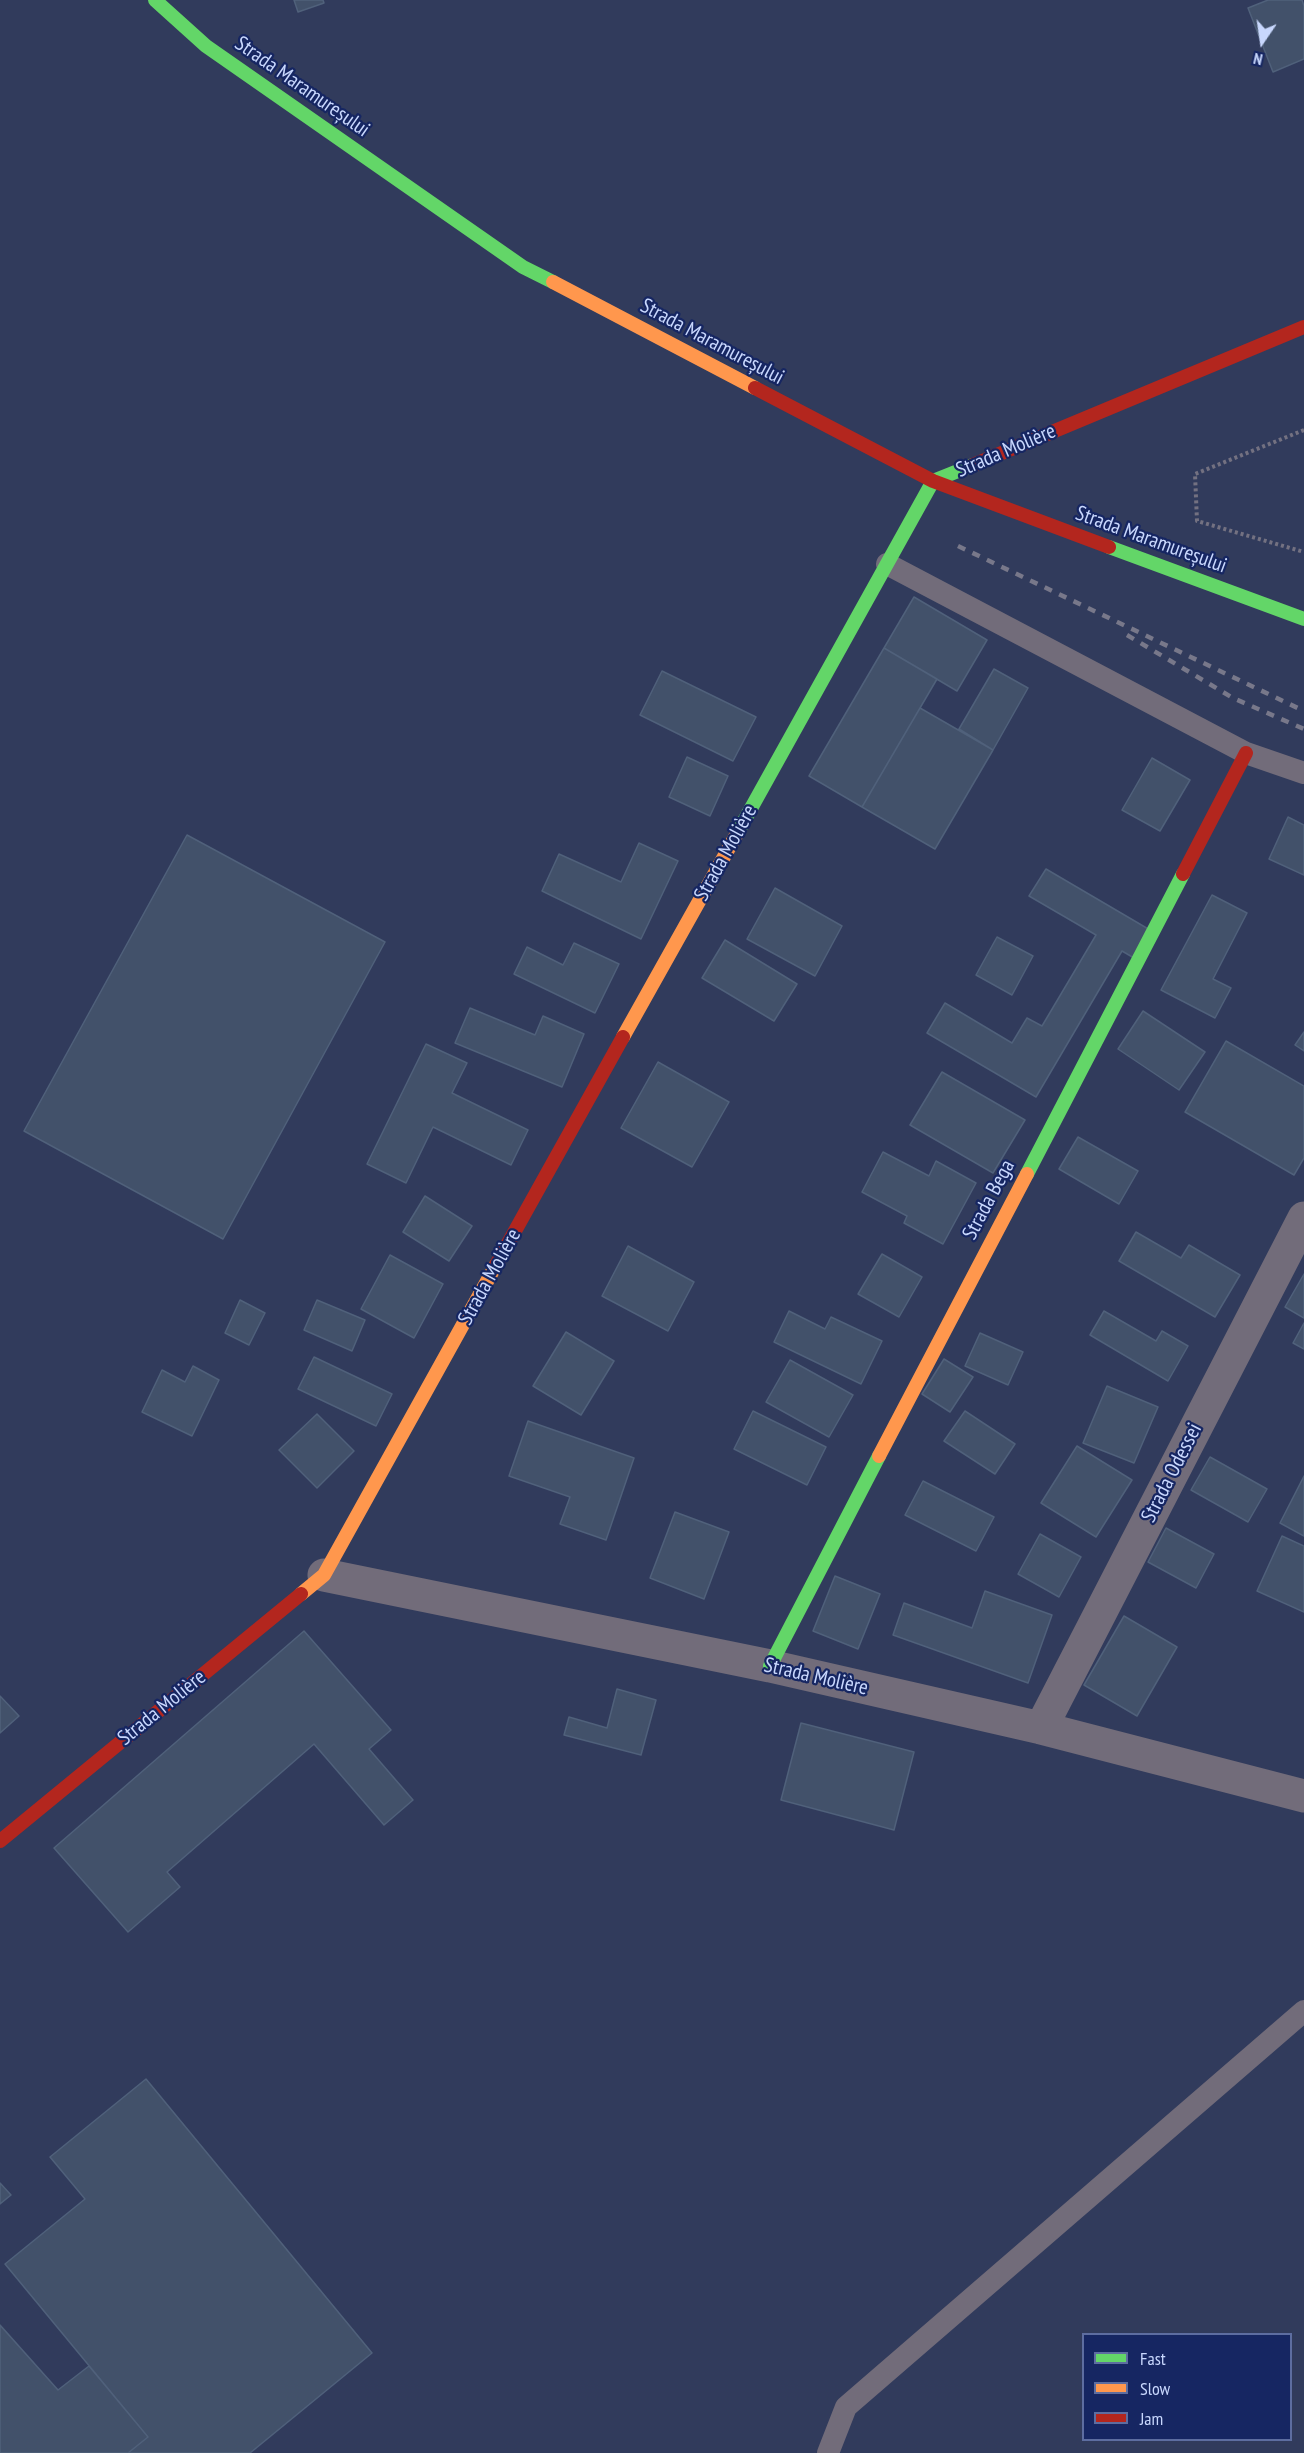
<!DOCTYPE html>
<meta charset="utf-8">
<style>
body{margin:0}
#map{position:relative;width:1304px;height:2453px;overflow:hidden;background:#313b5c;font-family:"PT Sans Narrow",sans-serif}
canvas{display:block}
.legend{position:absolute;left:1082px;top:2333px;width:210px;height:108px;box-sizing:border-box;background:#162662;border:2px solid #5d6da0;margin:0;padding:8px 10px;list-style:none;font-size:18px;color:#c8d7fd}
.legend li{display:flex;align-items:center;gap:12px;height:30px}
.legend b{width:30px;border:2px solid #5d6da0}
.north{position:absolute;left:1232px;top:12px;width:60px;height:60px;-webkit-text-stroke:4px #162662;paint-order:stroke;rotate:193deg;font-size:16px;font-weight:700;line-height:24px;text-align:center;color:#c8d7fd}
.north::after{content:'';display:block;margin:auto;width:21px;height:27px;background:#c8d7fd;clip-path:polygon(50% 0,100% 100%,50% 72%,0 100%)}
</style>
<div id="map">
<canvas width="1304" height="2453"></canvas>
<ul class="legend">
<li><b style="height:8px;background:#63d668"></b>Fast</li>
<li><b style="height:8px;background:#ff974d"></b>Slow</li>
<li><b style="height:8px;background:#b3261e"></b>Jam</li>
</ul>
<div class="north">N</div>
</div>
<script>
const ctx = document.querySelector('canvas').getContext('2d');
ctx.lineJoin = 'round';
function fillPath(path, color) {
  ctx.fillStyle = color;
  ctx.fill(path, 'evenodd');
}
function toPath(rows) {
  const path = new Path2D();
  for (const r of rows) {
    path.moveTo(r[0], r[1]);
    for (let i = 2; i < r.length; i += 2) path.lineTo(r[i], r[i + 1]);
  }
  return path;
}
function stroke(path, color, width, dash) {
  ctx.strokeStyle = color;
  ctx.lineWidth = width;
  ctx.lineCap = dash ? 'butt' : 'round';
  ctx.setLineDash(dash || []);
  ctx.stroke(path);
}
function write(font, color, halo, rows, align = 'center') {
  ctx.font = font + ' "PT Sans Narrow",sans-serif';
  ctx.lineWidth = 4.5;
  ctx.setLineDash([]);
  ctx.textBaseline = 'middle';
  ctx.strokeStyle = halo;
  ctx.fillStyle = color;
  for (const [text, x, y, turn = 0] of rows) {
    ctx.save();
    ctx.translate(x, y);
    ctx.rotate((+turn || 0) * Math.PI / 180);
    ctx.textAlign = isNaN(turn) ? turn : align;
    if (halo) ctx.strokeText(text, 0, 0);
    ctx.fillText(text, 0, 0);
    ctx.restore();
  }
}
const building = toPath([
 [294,0,323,0,324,3,298,12,294,0],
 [1268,0,1302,0,1304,6,1304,59,1273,72,1248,8,1268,0],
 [914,597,987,640,957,691,884,648,914,597],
 [884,648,937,679,862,807,809,776,884,648],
 [994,669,1028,688,993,750,959,729,994,669],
 [662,671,756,717,733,761,640,715,662,671],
 [920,708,993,750,935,849,862,807,920,708],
 [687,757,728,776,710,816,669,797,687,757],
 [1152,758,1190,780,1160,831,1122,810,1152,758],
 [1288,817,1304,825,1304,875,1269,859,1288,817],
 [187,835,385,942,223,1239,24,1131,187,835],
 [639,843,678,861,641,939,542,891,559,854,621,882,639,843],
 [1046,869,1150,930,1134,958,1122,951,1036,1097,927,1033,945,1003,1012,1043,1027,1018,1042,1026,1096,935,1029,896,1046,869],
 [775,888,842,926,815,976,747,939,775,888],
 [1212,895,1247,913,1213,979,1231,988,1215,1018,1161,990,1212,895],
 [997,937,1033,956,1012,995,976,975,997,937],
 [725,940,797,984,774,1021,702,978,725,940],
 [574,943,619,964,595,1013,514,974,527,947,563,965,574,943],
 [470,1008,535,1035,543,1016,584,1034,562,1087,455,1043,470,1008],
 [1143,1011,1205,1052,1179,1090,1118,1049,1143,1011],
 [1304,1032,1304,1051,1295,1045,1304,1032],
 [1226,1041,1304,1086,1304,1158,1294,1175,1185,1112,1226,1041],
 [426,1044,467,1063,452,1093,528,1130,511,1165,433,1127,406,1183,367,1164,426,1044],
 [658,1062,729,1102,692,1167,621,1128,658,1062],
 [942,1072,1025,1120,993,1173,910,1125,942,1072],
 [1078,1137,1138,1171,1119,1204,1059,1169,1078,1137],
 [883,1152,929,1176,936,1161,976,1183,943,1244,904,1223,907,1216,862,1192,883,1152],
 [425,1196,472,1226,449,1261,403,1232,425,1196],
 [1136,1232,1181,1258,1189,1245,1240,1275,1215,1317,1119,1261,1136,1232],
 [628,1246,694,1282,668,1331,602,1296,628,1246],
 [882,1254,922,1277,899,1317,858,1294,882,1254],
 [390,1255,443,1284,414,1338,361,1309,390,1255],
 [1304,1274,1304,1318,1285,1307,1304,1274],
 [240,1300,265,1313,249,1345,225,1333,240,1300],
 [317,1300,365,1320,352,1351,304,1330,317,1300],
 [789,1311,825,1329,831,1317,882,1341,861,1384,774,1342,789,1311],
 [1104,1311,1156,1341,1162,1331,1188,1346,1168,1381,1090,1335,1104,1311],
 [1304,1323,1304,1349,1293,1343,1304,1323],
 [566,1332,614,1361,581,1415,533,1386,566,1332],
 [980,1333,1023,1352,1008,1385,965,1366,980,1333],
 [314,1357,392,1394,376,1426,298,1389,314,1357],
 [944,1359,973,1377,950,1412,922,1394,944,1359],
 [790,1360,853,1395,829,1437,766,1402,790,1360],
 [193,1366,219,1380,192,1436,142,1412,162,1370,185,1382,193,1366],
 [1107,1386,1158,1407,1134,1463,1083,1443,1107,1386],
 [753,1411,826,1447,807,1485,734,1449,753,1411],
 [965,1411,1015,1444,995,1474,944,1441,965,1411],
 [317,1414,354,1451,317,1488,279,1450,317,1414],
 [528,1421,634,1458,606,1540,560,1524,570,1497,509,1476,528,1421],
 [1077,1446,1132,1480,1096,1537,1041,1503,1077,1446],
 [1210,1457,1267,1489,1248,1522,1191,1490,1210,1457],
 [1304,1476,1304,1536,1280,1523,1304,1476],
 [923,1481,994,1517,976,1551,905,1515,923,1481],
 [675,1512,729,1532,704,1599,650,1578,675,1512],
 [1166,1528,1214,1554,1196,1588,1148,1562,1166,1528],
 [1040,1534,1081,1557,1059,1597,1018,1574,1040,1534],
 [1282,1536,1304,1546,1304,1612,1257,1591,1282,1536],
 [835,1576,880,1594,858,1649,813,1631,835,1576],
 [985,1591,1052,1615,1028,1683,893,1635,904,1603,972,1628,985,1591],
 [1124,1616,1177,1647,1137,1716,1084,1685,1124,1616],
 [304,1631,391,1730,369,1749,413,1800,384,1825,314,1744,167,1872,180,1887,128,1932,54,1848,304,1631],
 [617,1689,656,1700,641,1755,564,1735,569,1717,607,1728,617,1689],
 [0,1696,19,1716,0,1733,0,1696],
 [801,1723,914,1752,894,1830,781,1800,801,1723],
 [146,2079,372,2353,250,2453,128,2453,148,2437,5,2264,85,2199,50,2157,146,2079],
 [0,2183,11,2195,0,2204,0,2183],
 [0,2325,58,2390,89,2366,148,2437,128,2453,0,2453,0,2325]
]);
const path = toPath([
 [1304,430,1195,474,1197,521,1304,552]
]);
const lane = toPath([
 [887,564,1246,753,1304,773],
 [828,2453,846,2407,1304,2011]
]);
const street = toPath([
 [324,1575,770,1666,1041,1728,1304,1796],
 [1041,1728,1304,1218]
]);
const fast = toPath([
 [155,0,206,46,523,267,553,282],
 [1109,547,1304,619],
 [739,830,933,481,973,465],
 [1027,1174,1183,874],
 [770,1666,879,1456]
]);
const slow = toPath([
 [553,282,755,388],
 [623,1037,739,830],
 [879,1456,1027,1174],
 [301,1594,324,1575,496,1265]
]);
const jam = toPath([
 [755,388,933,481,1109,547],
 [973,465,1304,327],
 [1183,874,1246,753],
 [496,1265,623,1037],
 [0,1841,301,1594]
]);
const rail = toPath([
 [958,546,1304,711],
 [1127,635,1233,698,1304,729]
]);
const streetNames = [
 ["Strada Maramureșului",302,87,35],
 ["Strada Maramureșului",712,342,28],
 ["Strada Molière",1006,451,-23],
 ["Strada Maramureșului",1151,540,20],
 ["Strada Molière",726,853,-61],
 ["Strada Bega",989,1200,-62],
 ["Strada Molière",490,1277,-61],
 ["Strada Odessei",1172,1473,-63],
 ["Strada Molière",816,1677,13],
 ["Strada Molière",162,1708,-39]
];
fillPath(building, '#42516a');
stroke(building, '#50617b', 1.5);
stroke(path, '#737181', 4, [3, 3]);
stroke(lane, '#726c7a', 22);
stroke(street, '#726c7a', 33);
stroke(fast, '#63d668', 14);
stroke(slow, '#ff974d', 14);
stroke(jam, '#b3261e', 14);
stroke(rail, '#78788a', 4.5, [8, 8]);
write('21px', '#c8d7fd', '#162662', streetNames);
</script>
